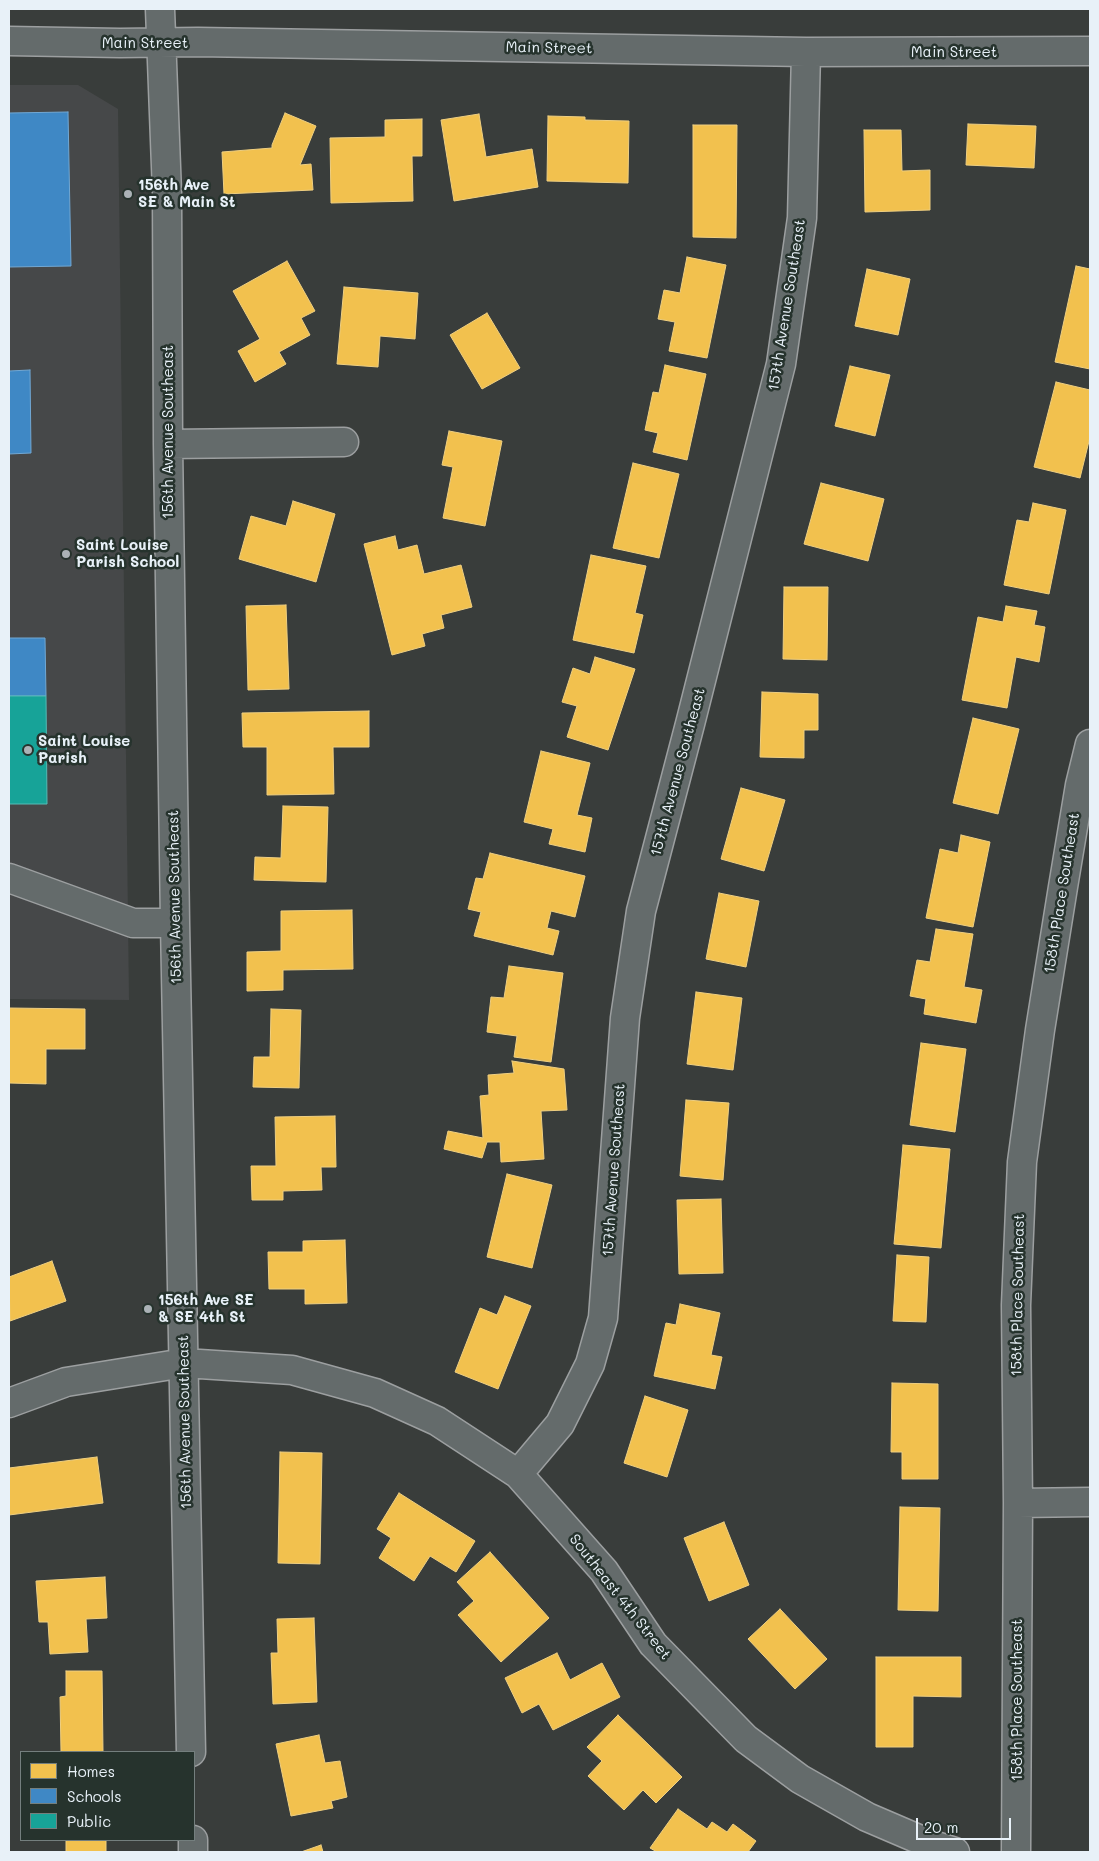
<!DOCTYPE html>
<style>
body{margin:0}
#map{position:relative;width:1099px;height:1861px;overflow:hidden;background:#393d3b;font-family:Mali,sans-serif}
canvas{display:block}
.frame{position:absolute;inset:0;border:10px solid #e8f1f8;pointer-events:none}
.legend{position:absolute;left:20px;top:1751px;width:175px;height:90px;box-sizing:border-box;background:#26332d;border:1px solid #747f7e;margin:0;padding:6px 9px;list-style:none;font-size:15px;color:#e8f1f8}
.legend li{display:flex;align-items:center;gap:10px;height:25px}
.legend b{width:25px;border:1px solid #747f7e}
.scale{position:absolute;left:916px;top:1818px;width:95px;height:22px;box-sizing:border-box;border:2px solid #e8f1f8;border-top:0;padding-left:6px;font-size:15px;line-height:18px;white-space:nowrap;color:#e8f1f8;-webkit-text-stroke:4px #26332d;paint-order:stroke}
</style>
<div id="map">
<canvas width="1099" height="1861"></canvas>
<div class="frame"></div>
<ul class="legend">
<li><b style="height:14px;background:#f2c14e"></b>Homes</li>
<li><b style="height:14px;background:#3f88c5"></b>Schools</li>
<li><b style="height:14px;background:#17a398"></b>Public</li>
</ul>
<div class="scale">20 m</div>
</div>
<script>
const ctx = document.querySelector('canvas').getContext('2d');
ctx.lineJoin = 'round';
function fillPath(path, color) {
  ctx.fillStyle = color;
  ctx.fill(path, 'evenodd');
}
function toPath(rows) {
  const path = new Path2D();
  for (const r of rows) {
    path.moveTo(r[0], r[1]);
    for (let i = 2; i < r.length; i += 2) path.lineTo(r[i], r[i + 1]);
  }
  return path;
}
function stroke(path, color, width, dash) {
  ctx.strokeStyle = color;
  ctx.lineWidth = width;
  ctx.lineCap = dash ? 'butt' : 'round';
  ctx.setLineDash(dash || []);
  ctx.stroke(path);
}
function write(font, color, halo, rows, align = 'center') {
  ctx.font = font + ' Mali,sans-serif';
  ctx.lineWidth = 5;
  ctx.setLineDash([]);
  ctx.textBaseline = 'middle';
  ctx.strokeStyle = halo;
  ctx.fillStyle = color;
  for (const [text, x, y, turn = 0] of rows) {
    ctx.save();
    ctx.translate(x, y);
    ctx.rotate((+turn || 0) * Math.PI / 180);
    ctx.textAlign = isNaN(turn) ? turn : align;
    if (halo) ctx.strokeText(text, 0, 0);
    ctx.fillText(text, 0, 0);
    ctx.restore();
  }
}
const built = toPath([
 [9,85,78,85,118,109,129,1000,9,999]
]);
const homes = toPath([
 [285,113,316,126,300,165,311,164,313,190,224,194,222,152,272,148,272,145,285,113],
 [479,114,486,157,532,149,538,187,454,201,441,120,479,114],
 [548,116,585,117,585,120,629,121,628,183,547,181,548,116],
 [422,119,422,156,412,156,413,201,331,203,330,138,385,137,385,120,422,119],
 [968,124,1036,126,1034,168,966,165,968,124],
 [693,125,737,125,736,238,693,237,693,125],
 [864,130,901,130,902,171,930,170,930,210,865,212,864,130],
 [687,257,726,265,707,358,669,351,675,322,658,319,664,290,680,293,687,257],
 [287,261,315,311,301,318,310,335,279,352,286,364,255,382,238,351,260,339,233,291,287,261],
 [1076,266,1090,269,1090,369,1055,362,1076,266],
 [867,269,910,279,898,335,855,326,867,269],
 [344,287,418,293,415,339,380,336,378,367,337,364,344,287],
 [487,313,520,368,482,389,450,335,487,313],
 [665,365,706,374,687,460,653,452,658,433,645,430,653,392,659,393,665,365],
 [850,366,890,375,875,436,835,426,850,366],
 [1056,382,1090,390,1090,437,1080,478,1034,467,1056,382],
 [449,431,502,441,485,526,443,518,453,467,442,465,449,431],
 [633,463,679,474,659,558,613,548,633,463],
 [821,483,884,499,868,561,804,544,821,483],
 [293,501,335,514,316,582,239,559,251,516,286,526,293,501],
 [1033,503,1066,510,1049,594,1004,585,1017,520,1029,522,1033,503],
 [395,536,398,550,417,545,424,574,461,565,472,607,441,615,444,628,422,634,425,646,392,655,364,544,395,536],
 [591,555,646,566,635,613,643,615,634,653,573,640,591,555],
 [784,587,828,587,827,660,783,659,784,587],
 [286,605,289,689,248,690,246,606,286,605],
 [1006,606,1037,611,1034,625,1045,627,1039,662,1016,657,1007,708,962,700,978,617,1003,622,1006,606],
 [595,657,635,669,608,750,567,737,577,706,562,702,573,668,590,674,595,657],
 [762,692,818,694,818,730,804,730,804,758,760,757,762,692],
 [369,711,369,747,333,747,334,794,267,795,267,747,243,747,242,713,369,711],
 [973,718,1019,729,998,814,953,803,973,718],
 [541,751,590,763,577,815,592,818,585,852,549,844,553,829,524,822,541,751],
 [741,788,785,800,764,871,721,859,741,788],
 [283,806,328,807,326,882,254,880,255,857,281,858,283,806],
 [961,835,990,842,973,927,926,918,940,849,958,853,961,835],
 [490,853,585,876,575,917,551,911,547,928,559,931,553,955,474,936,481,912,468,909,476,878,483,879,490,853],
 [719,893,759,901,746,967,706,959,719,893],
 [352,910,353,969,283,970,283,990,247,991,247,952,281,951,281,911,352,910],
 [936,929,973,934,964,987,982,990,976,1023,924,1014,926,999,910,996,917,960,930,962,936,929],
 [509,966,563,973,551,1062,514,1057,517,1036,487,1032,491,997,504,998,509,966],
 [696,992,742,998,733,1070,687,1064,696,992],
 [9,1008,85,1009,85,1049,46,1049,46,1084,9,1083,9,1008],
 [271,1009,301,1010,299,1088,253,1087,254,1057,270,1057,271,1009],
 [921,1043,966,1049,955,1132,910,1125,921,1043],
 [512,1061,564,1069,567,1110,541,1111,544,1159,501,1162,500,1142,487,1142,482,1158,444,1149,448,1131,483,1138,480,1096,489,1095,488,1075,514,1073,512,1061],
 [686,1100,729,1103,723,1180,680,1176,686,1100],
 [335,1116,336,1167,321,1167,322,1190,283,1191,283,1200,252,1200,251,1166,276,1166,275,1117,335,1116],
 [903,1145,950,1149,941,1248,894,1244,903,1145],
 [507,1174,552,1185,532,1268,487,1257,507,1174],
 [721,1199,723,1273,679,1274,677,1200,721,1199],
 [345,1240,347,1303,305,1304,305,1289,269,1289,268,1252,303,1252,303,1241,345,1240],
 [897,1255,929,1257,926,1322,893,1321,897,1255],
 [52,1261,66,1301,10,1321,9,1277,52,1261],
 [505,1296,531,1306,498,1389,455,1372,480,1308,497,1315,505,1296],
 [680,1304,720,1313,711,1355,722,1357,715,1389,654,1376,666,1323,676,1325,680,1304],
 [892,1383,938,1384,938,1479,902,1479,902,1452,891,1452,892,1383],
 [645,1396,688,1410,667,1477,624,1463,645,1396],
 [280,1452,322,1453,320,1564,278,1563,280,1452],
 [97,1457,103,1503,9,1515,9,1468,97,1457],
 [399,1493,475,1541,456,1572,430,1556,414,1581,379,1558,391,1538,377,1529,399,1493],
 [900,1507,940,1508,938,1611,898,1610,900,1507],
 [724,1522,749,1585,709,1601,684,1538,724,1522],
 [490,1552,549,1618,501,1662,458,1615,474,1601,457,1582,490,1552],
 [105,1577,107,1618,86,1619,88,1652,50,1654,48,1622,39,1622,36,1581,105,1577],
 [780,1609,827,1659,795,1689,748,1639,780,1609],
 [314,1618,317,1702,273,1704,271,1653,278,1653,277,1619,314,1618],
 [557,1653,570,1680,602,1663,620,1697,553,1730,539,1704,522,1713,505,1678,557,1653],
 [876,1657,961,1657,961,1697,913,1696,913,1747,876,1747,876,1657],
 [66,1671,102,1671,103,1752,61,1752,60,1697,66,1696,66,1671],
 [618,1715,682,1777,656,1803,643,1790,624,1810,588,1776,602,1761,587,1747,618,1715],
 [319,1735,325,1763,340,1761,347,1797,331,1801,333,1808,291,1816,276,1744,319,1735],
 [678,1809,707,1829,712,1822,727,1832,733,1824,756,1841,748,1852,657,1852,650,1848,678,1809],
 [66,1840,106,1840,106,1852,66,1852,66,1840],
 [321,1845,323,1852,301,1852,321,1845]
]);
const schools = toPath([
 [68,112,71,266,9,267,9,113,68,112],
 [30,370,31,453,9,454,9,371,30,370],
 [9,638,45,638,46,696,9,696,9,638]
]);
const public = toPath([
 [9,696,46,696,47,804,9,804,9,696]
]);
const minor = toPath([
 [160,9,167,193,168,444,175,923,191,1752],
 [9,41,120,43,198,42,806,52,1090,51],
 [168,444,344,442],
 [9,878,133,923,175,923],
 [9,1403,66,1382,184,1363,292,1370,375,1393,437,1421,518,1474,604,1571,653,1644,746,1739,800,1779,867,1817,930,1844,955,1852],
 [518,1474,560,1424,590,1364,603,1318,625,1018,641,911,690,724,781,364,802,218,806,52],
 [1018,1503,1090,1502],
 [193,1840,193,1852],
 [1016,1852,1018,1503,1016,1305,1022,1162,1040,1030,1063,887,1080,785,1090,744]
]);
const markers = [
 [128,194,5,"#abb2b6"],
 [66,554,5,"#abb2b6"],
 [28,750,5,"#abb2b6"],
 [148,1309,5,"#abb2b6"]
];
const streetNames = [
 ["Main Street",145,43],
 ["Main Street",549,48,1],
 ["Main Street",954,52],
 ["157th Avenue Southeast",787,305,-81],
 ["156th Avenue Southeast",168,432,-90],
 ["157th Avenue Southeast",678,772,-75],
 ["158th Place Southeast",1062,893,-81],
 ["156th Avenue Southeast",175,897,-91],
 ["157th Avenue Southeast",614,1170,-86],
 ["158th Place Southeast",1018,1295,-89],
 ["156th Avenue Southeast",185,1422,-91],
 ["Southeast 4th Street",620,1597,52],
 ["158th Place Southeast",1017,1700,-90]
];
const poiNames = [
 ["156th Ave",138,185],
 ["SE & Main St",138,202],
 ["Saint Louise",76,545],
 ["Parish School",76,562],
 ["Saint Louise",38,741],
 ["Parish",38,758],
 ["156th Ave SE",158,1300],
 ["& SE 4th St",158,1317]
];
fillPath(built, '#464849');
fillPath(homes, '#f2c14e');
stroke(homes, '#efcf81', 1);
fillPath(schools, '#3f88c5');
stroke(schools, '#72a8d4', 1);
fillPath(public, '#17a398');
stroke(public, '#56bab5', 1);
stroke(minor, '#9c9fa0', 31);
stroke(minor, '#646b6b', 28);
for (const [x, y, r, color] of markers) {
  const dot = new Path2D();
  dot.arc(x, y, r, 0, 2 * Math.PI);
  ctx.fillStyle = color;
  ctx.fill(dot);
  stroke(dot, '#26332d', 2);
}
write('15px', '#e8f1f8', '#26332d', streetNames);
write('bold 15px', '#e8f1f8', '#26332d', poiNames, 'left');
</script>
